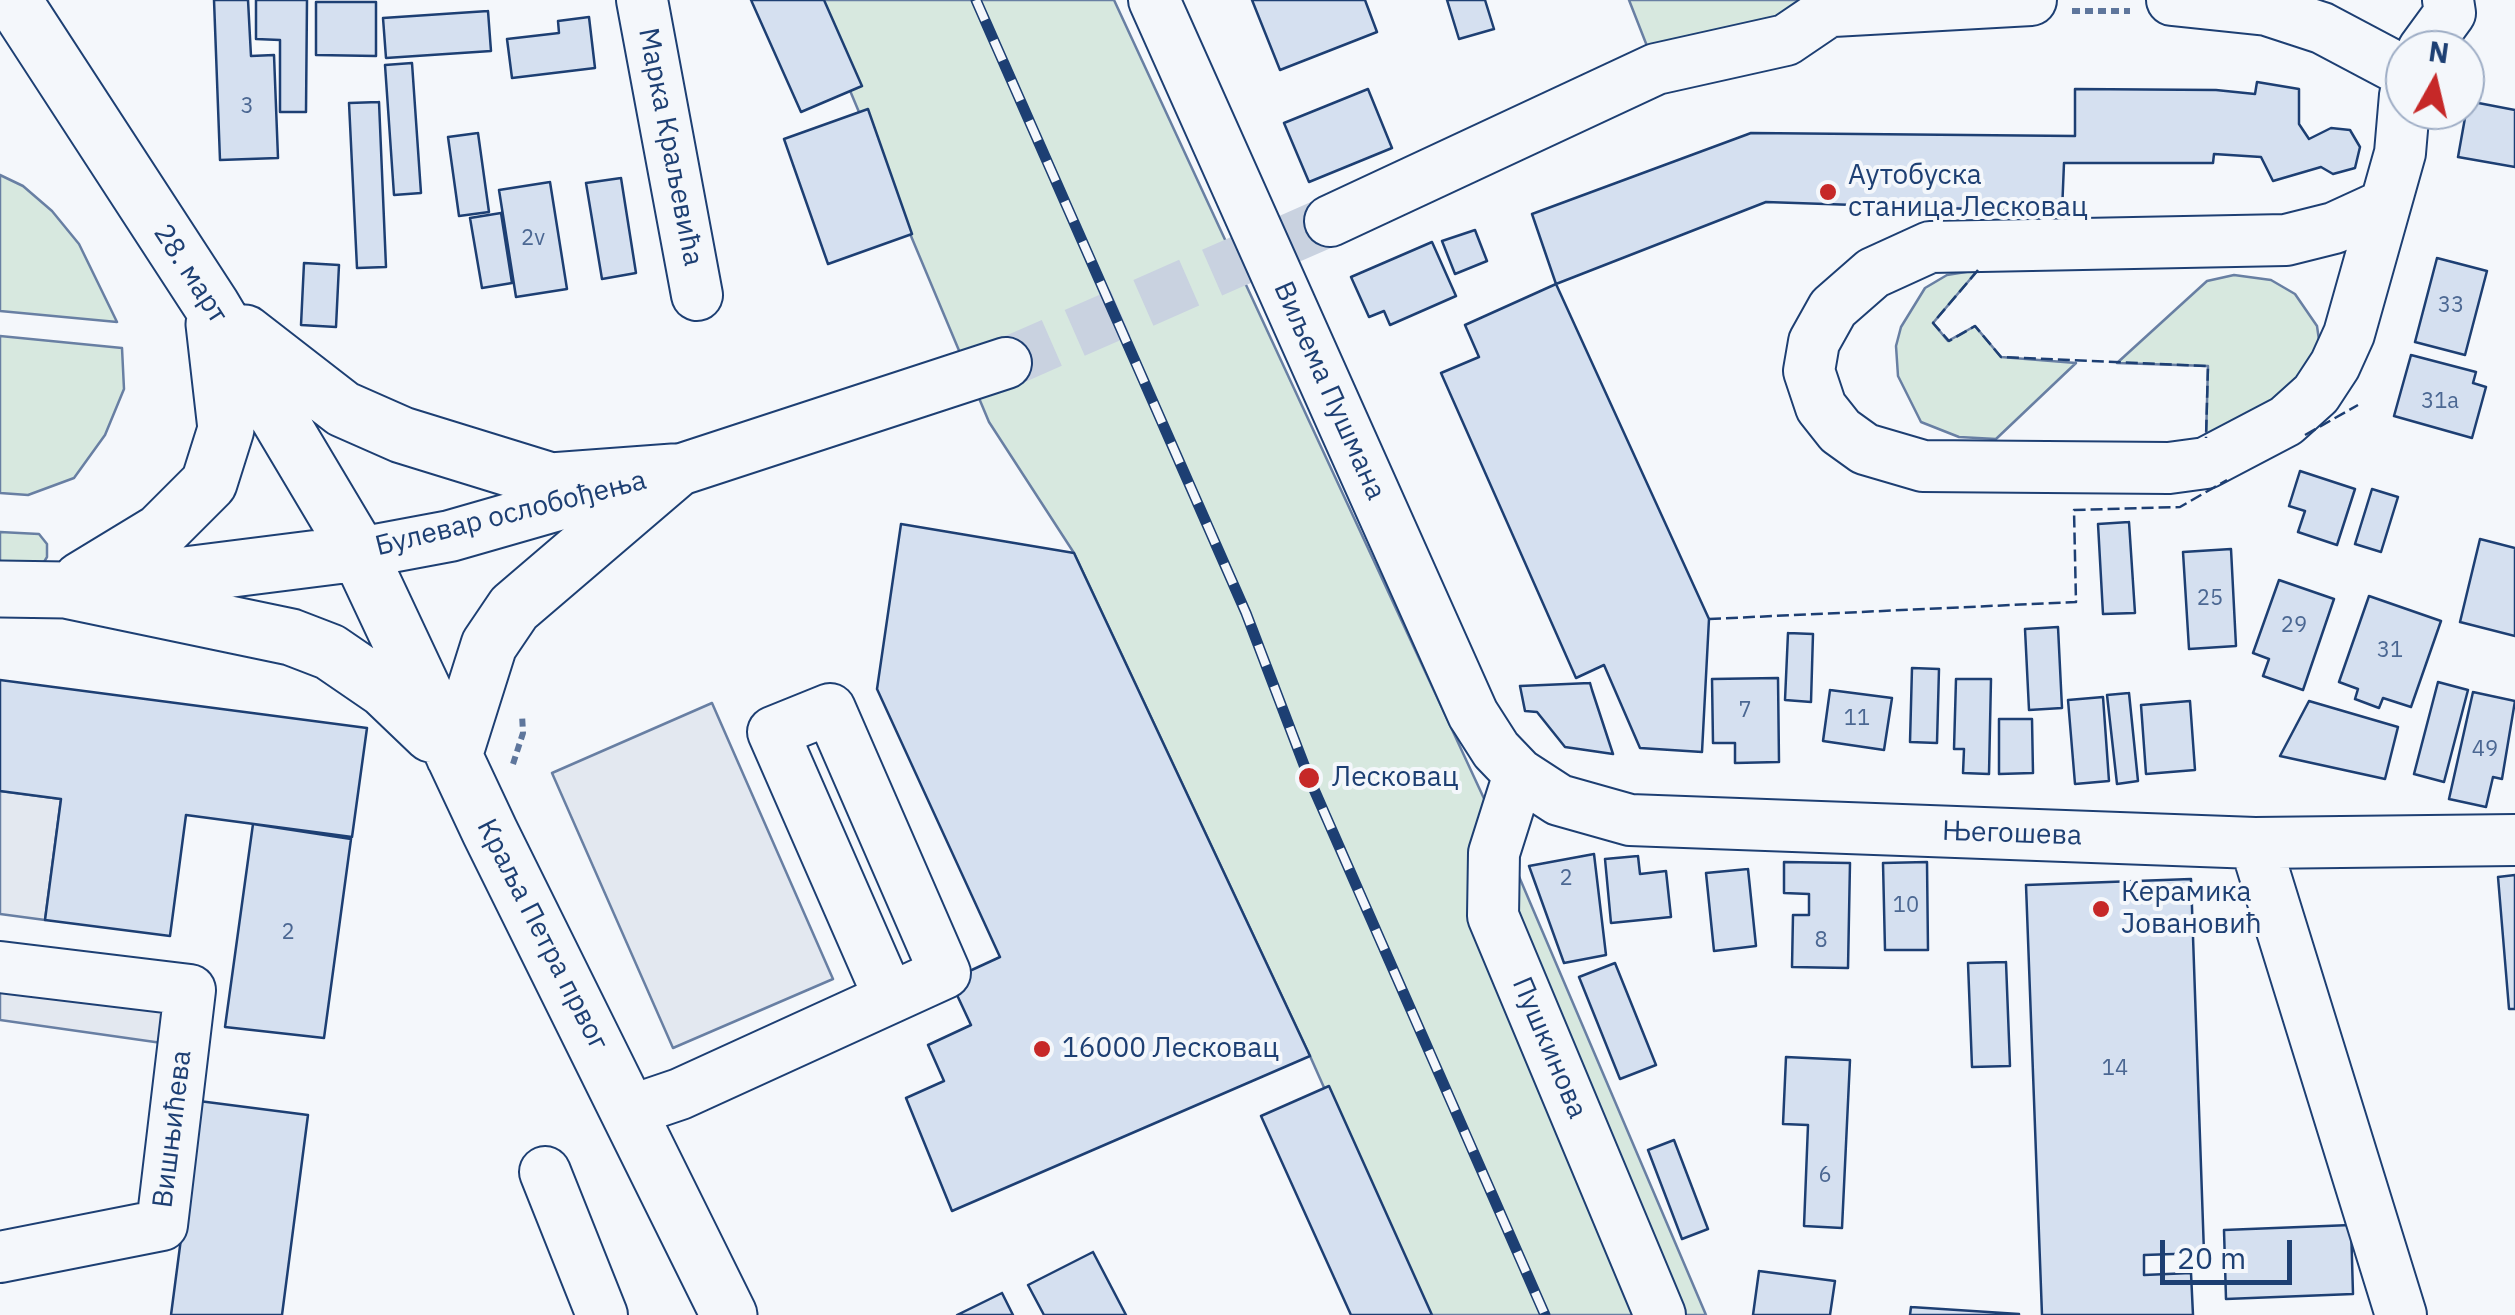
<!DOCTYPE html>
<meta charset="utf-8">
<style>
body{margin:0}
#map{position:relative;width:2515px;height:1315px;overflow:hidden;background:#f4f7fb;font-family:"IBM Plex Sans",sans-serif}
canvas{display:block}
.north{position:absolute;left:2385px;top:30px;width:100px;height:100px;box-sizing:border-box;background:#f4f7fb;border:2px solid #9eadc5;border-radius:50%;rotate:8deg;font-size:28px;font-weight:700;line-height:40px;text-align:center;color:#1d3f73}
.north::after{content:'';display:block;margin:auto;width:35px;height:45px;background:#c62828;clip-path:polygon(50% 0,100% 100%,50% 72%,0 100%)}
.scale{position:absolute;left:2160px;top:1240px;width:132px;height:45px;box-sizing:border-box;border:5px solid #1d3f73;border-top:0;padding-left:12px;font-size:30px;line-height:35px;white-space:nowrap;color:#1d3f73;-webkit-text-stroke:8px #f4f7fb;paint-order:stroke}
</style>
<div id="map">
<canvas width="2515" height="1315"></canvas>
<div class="north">N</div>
<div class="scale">20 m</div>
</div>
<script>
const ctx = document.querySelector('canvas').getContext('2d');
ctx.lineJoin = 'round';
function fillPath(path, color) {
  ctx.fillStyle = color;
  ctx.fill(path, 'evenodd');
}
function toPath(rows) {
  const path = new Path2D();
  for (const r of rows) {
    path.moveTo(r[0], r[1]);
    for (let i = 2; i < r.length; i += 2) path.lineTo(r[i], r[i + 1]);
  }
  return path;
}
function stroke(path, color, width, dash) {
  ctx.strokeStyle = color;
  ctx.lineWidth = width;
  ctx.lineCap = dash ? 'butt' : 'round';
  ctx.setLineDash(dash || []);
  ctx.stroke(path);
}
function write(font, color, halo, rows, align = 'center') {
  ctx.font = font + ' "IBM Plex Sans",sans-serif';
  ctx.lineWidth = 8;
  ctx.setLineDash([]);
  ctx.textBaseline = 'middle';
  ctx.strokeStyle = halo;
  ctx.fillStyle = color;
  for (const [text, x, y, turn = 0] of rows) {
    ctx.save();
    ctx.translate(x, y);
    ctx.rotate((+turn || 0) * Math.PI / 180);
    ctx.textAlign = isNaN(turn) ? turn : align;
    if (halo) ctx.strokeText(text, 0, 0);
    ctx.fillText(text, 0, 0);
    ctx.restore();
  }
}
const green = toPath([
 [812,0,1114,0,1506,846,1706,1315,1425,1315,1310,1056,1074,553,989,422,812,0],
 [1629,0,1845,0,1656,69,1629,0],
 [0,175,23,186,52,211,79,244,117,322,0,311,0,175],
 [1978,270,1933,323,1948,341,1975,326,2001,357,2076,363,1996,439,1959,437,1921,422,1898,376,1896,346,1901,327,1925,288,1947,275,1978,270],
 [2234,275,2271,280,2295,294,2317,326,2320,347,2302,387,2206,438,2208,366,2117,363,2207,281,2234,275],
 [0,336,122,348,124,389,105,435,74,478,28,495,0,493,0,336],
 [0,532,39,534,47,544,47,557,41,567,0,567,0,532]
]);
const parking = toPath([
 [712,703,833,979,673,1048,552,773,712,703],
 [0,791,61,799,45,920,0,914,0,791],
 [0,967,190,990,183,1046,0,1020,0,967]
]);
const building = toPath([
 [214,0,248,0,251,56,274,55,278,158,220,160,214,0],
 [256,0,307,0,306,112,280,112,280,40,256,39,256,0],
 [751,0,824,0,862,86,801,112,751,0],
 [1252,0,1365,0,1377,32,1280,70,1252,0],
 [1447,0,1485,0,1494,29,1459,39,1447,0],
 [316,2,376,2,376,56,316,55,316,2],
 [488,11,491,51,386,58,383,18,488,11],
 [589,17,595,68,512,78,507,39,559,33,558,21,589,17],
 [412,63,421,193,394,195,385,65,412,63],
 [2257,82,2299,89,2299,124,2309,139,2331,128,2350,130,2360,147,2355,168,2333,174,2321,167,2273,181,2261,157,2214,154,2213,163,2064,163,2062,212,1766,202,1556,284,1532,214,1751,133,2075,136,2075,89,2216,90,2255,94,2257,82],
 [1368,89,1392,148,1309,182,1284,123,1368,89],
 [2468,101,2515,110,2515,167,2458,157,2468,101],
 [379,102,386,267,357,268,349,103,379,102],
 [868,109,912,234,828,264,784,139,868,109],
 [478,133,489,212,459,216,448,137,478,133],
 [621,178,636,273,602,279,586,183,621,178],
 [550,182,567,289,516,297,499,190,550,182],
 [501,213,512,283,482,288,470,218,501,213],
 [1475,230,1487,261,1455,274,1442,241,1475,230],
 [1432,242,1456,296,1390,325,1384,311,1369,317,1351,277,1432,242],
 [2437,258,2487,271,2465,355,2415,342,2437,258],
 [304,263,339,265,336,327,301,325,304,263],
 [1556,284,1709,619,1702,752,1640,748,1604,665,1576,678,1441,373,1479,357,1465,325,1556,284],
 [2411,355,2476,372,2473,383,2486,387,2472,438,2394,416,2411,355],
 [2300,471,2355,489,2337,545,2298,532,2305,511,2289,506,2300,471],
 [2372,489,2398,497,2381,552,2355,544,2372,489],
 [2129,522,2135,613,2103,614,2098,524,2129,522],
 [901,524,1074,553,1310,1056,952,1211,906,1098,944,1081,928,1045,971,1025,950,980,1000,957,877,689,901,524],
 [2480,539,2515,548,2515,636,2460,622,2480,539],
 [2231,549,2236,646,2189,649,2183,552,2231,549],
 [2279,580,2334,599,2303,690,2263,676,2269,659,2253,653,2279,580],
 [2369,596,2441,621,2411,707,2383,698,2379,708,2355,699,2358,689,2339,682,2369,596],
 [2058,627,2062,708,2029,710,2025,629,2058,627],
 [1788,633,1813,634,1811,702,1785,700,1788,633],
 [1912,668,1939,669,1937,743,1910,742,1912,668],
 [1778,678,1779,762,1735,763,1735,743,1713,743,1712,679,1778,678],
 [1956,679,1991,679,1989,774,1963,773,1964,749,1954,749,1956,679],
 [0,680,367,728,352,837,186,815,170,936,45,920,61,799,0,791,0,680],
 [2438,682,2468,690,2444,782,2414,774,2438,682],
 [1590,683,1592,690,1613,754,1565,747,1537,712,1525,711,1520,686,1590,683],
 [1830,690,1892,698,1884,750,1823,741,1830,690],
 [2473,692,2515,701,2502,779,2493,777,2486,807,2449,799,2473,692],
 [2129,693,2138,781,2117,784,2107,695,2129,693],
 [2103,697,2109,781,2075,784,2068,700,2103,697],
 [2190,701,2195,770,2146,774,2141,705,2190,701],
 [2309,701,2398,727,2385,779,2280,756,2309,701],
 [1999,719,2032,719,2033,773,1999,774,1999,719],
 [253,824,351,839,324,1038,225,1027,253,824],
 [1594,854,1606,955,1564,963,1529,866,1594,854],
 [1638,856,1640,874,1666,871,1671,917,1611,923,1605,859,1638,856],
 [1784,862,1850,863,1848,968,1792,967,1793,915,1809,915,1809,894,1784,893,1784,862],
 [1927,862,1928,950,1885,950,1883,863,1927,862],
 [1748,869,1756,946,1714,951,1706,873,1748,869],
 [2515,875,2515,1009,2509,1009,2498,877,2515,875],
 [2191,879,2204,1253,2144,1255,2144,1275,2191,1273,2193,1315,2042,1315,2026,885,2191,879],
 [2006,962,2010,1066,1972,1067,1968,963,2006,962],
 [1615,963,1656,1065,1620,1079,1579,977,1615,963],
 [1786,1057,1850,1060,1842,1228,1804,1226,1808,1125,1783,1124,1786,1057],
 [1329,1086,1432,1315,1351,1315,1261,1116,1329,1086],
 [199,1101,308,1115,282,1315,171,1315,199,1101],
 [1674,1140,1708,1229,1682,1239,1648,1150,1674,1140],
 [2351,1225,2353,1294,2226,1299,2224,1230,2351,1225],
 [1093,1252,1126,1315,1044,1315,1028,1285,1093,1252],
 [1759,1271,1835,1281,1830,1315,1753,1315,1759,1271],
 [1002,1293,1013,1315,957,1315,1002,1293],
 [1911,1307,2019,1314,2019,1315,1910,1315,1911,1307]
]);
const minorTunnel = toPath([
 [1006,363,1330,221]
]);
const path = toPath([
 [2072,11,2130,11],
 [513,764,523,733,522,714]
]);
const minor = toPath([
 [642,0,697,295],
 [1154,0,1473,714,1496,750,1519,774,1559,800,1630,820,2255,843,2515,840],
 [2172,0,2267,10,2322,28,2405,72],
 [1833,11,2031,0],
 [2423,50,2450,13,2448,0],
 [2382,206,2334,228,2286,240,1930,247,1873,273,1833,308,1814,342,1809,371,1821,407,1840,431,1865,449,1923,466,2169,468,2206,463,2286,421,2316,394,2335,365,2349,334,2400,153,2405,95],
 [1330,221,1656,69,1786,40,1845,0],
 [359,553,450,536,673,472,1006,363],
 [1519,774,1494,853,1493,916,1660,1315],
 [2255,843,2401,1315],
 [0,967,190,990,162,1225,0,1257],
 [630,1111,680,1094,945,973,830,709,773,732,889,997],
 [545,1172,602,1315]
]);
const major = toPath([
 [13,0,212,306,359,553,490,832,729,1315],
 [245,333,343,409,402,435,551,481,673,472],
 [81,580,160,532,209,483,226,429,214,324],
 [0,589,66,590,359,553],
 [66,590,291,637,330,652,384,689,431,734],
 [454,756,489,645,514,608,673,472]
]);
const rail = toPath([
 [976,0,1246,613,1309,778,1545,1315]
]);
const fence = toPath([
 [1978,270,1933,323,1949,341,1975,326,2001,357,2208,366,2206,438],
 [2305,435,2358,405],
 [1709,619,2076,602,2074,510,2180,507,2227,480]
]);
const markers = [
 [1828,192,10,"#c62828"],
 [1309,778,12,"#c62828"],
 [2101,909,10,"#c62828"],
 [1042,1049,10,"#c62828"]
];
const numberNames = [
 ["3",247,107],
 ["2v",533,239],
 ["33",2451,306],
 ["31a",2440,402],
 ["25",2210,599],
 ["29",2294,626],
 ["31",2390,651],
 ["7",1745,711],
 ["11",1857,719],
 ["49",2485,750],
 ["2",1566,879],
 ["10",1906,906],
 ["2",288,933],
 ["8",1821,941],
 ["14",2115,1069],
 ["6",1825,1176]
];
const streetNames = [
 ["Марка Краљевића",670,147,79],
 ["28. март",190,274,57],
 ["Виљема Пушмана",1329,391,66],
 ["Булевар ослобођења",511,514,-14],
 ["Његошева",2012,834,2],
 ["Краља Петра првог",542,935,63],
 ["Пушкинова",1549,1048,67],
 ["Вишњићева",173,1129,-83]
];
const poiNames = [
 ["Аутобуска",1848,176],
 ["станица Лесковац",1848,208],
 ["Лесковац",1332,778],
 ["Керамика",2121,893],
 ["Јовановић",2121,925],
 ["16000 Лесковац",1062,1049]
];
fillPath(green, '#d7e8df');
stroke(green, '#687fa3', 2.5);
fillPath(parking, '#e3e8f0');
stroke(parking, '#687fa3', 2.5);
fillPath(building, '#d5e0f0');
stroke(building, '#1d3f73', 2.5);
stroke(minorTunnel, '#c9d2e0', 50, [50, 25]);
stroke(minor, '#1d3f73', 54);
stroke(major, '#1d3f73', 59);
stroke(path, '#5e769c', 6, [8, 5]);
stroke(minor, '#f4f7fb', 50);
stroke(major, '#f4f7fb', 55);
stroke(rail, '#1d3f73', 11);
stroke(rail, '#f4f7fb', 8, [22]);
stroke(fence, '#1d3f73', 2.5, [12, 5]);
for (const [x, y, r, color] of markers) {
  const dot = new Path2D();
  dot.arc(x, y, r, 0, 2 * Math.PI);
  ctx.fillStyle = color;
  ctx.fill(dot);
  stroke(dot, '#f4f7fb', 4);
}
write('22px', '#4b6792', null, numberNames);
write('28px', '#1d3f73', '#f4f7fb', streetNames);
write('28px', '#1d3f73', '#f4f7fb', poiNames, 'left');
</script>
